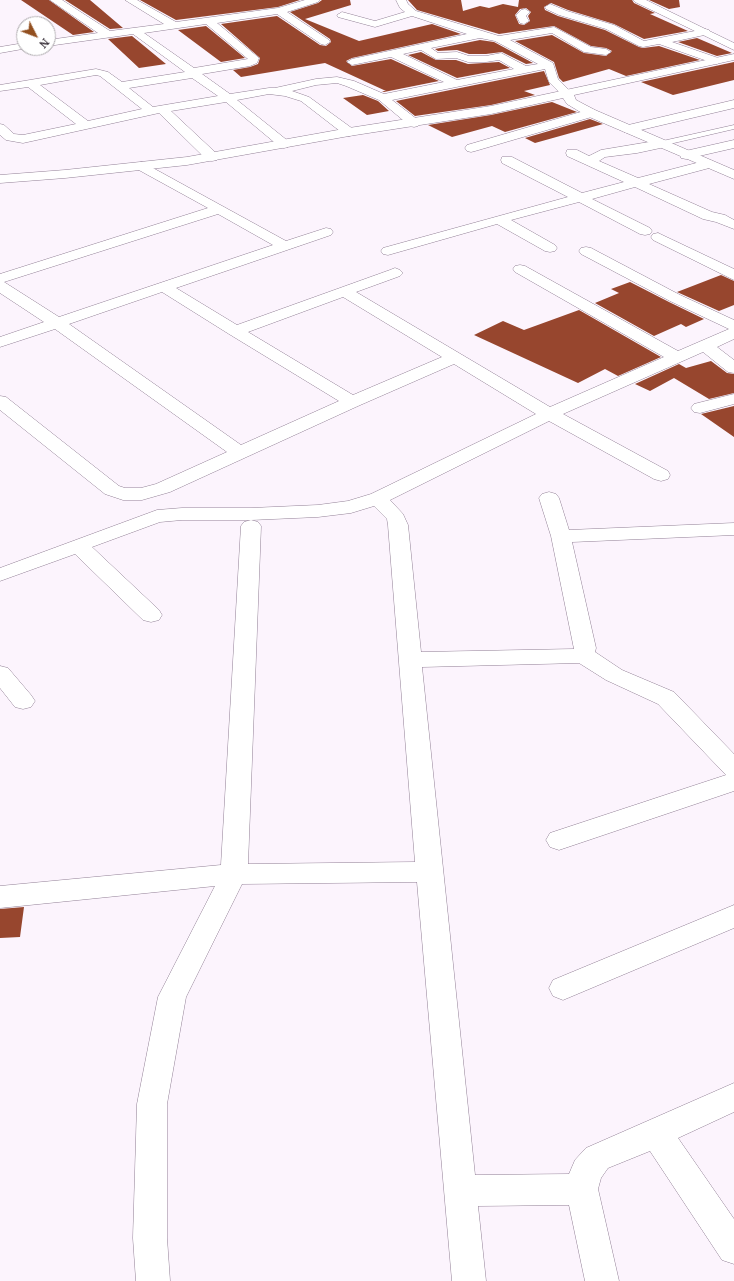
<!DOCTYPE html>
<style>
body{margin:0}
#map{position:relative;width:734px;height:1281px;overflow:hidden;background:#fcf4fd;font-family:"PT Serif",serif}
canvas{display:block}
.north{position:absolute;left:16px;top:16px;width:40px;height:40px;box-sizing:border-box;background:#fff;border:1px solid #adaaad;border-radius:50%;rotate:132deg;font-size:11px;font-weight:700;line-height:16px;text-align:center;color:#322a33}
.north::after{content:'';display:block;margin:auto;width:14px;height:18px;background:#924f1f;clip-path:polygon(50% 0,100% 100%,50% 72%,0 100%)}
</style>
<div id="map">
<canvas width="734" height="1281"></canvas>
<div class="north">N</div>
</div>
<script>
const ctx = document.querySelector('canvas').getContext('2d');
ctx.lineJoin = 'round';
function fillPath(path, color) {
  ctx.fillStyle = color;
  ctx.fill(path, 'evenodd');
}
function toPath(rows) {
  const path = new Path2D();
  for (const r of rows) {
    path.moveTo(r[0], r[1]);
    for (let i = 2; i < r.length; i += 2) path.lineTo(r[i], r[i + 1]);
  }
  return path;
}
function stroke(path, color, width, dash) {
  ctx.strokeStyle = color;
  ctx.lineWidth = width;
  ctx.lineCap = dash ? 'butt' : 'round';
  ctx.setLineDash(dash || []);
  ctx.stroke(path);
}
const building = toPath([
 [21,0,49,0,94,32,73,35],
 [65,0,90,0,123,28,110,29],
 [140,0,300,0,278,7,176,20],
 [322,0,350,0,351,5,305,19,359,41,432,24,461,34,352,58,346,61,352,66,391,59,439,81,384,92,382,91,386,91,325,63,241,77,233,70,250,67,258,64,260,58,221,24,277,16,320,45,326,46,331,42,330,39,290,12,318,3],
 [408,0,461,0,463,11,480,6,489,8,503,4,518,7,519,0,632,0,634,3,655,13,650,14,688,31,644,39,614,24,568,10,551,3,544,7,545,10,558,16,605,30,639,47,643,48,659,46,700,60,626,76,609,69,563,82,559,78,554,62,515,41,552,35,584,53,606,56,612,51,606,48,591,46,554,26,499,34,417,10],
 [526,8,531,12,528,16,530,21,524,25,519,24,515,15,520,9],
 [649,0,679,0,680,7,669,9],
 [206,26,245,58,221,62,178,30],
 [132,36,166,64,139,68,108,39],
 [697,38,732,53,717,56,678,42],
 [480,40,494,42,533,63,526,64,502,52,486,54,469,54,457,50,438,51,435,49],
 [421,52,436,60,456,60,468,64,499,62,510,68,457,78,408,55],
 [734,62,734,80,673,95,641,82],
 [544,71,550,85,524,91,535,95,491,105,415,116,396,101],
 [363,95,378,101,389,111,367,115,343,98],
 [552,102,577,112,505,132,492,126,452,137,428,125,491,115],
 [590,119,603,124,535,143,525,138],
 [721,275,734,281,734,305,719,311,677,292],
 [630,282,669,302,704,319,686,327,681,324,654,336,595,303,619,293,611,289],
 [579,310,661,357,618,376,605,369,578,383,474,335,503,321,524,330],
 [711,361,727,373,734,374,734,393,709,399,674,378,650,391,635,384,679,364,686,368],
 [734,406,734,437,701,414],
 [24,907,20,937,0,938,0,909]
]);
const service = toPath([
 [734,125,734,129,661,146,657,144,658,142,734,125]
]);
const minor = toPath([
 [50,0,62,0,110,31,164,24,125,0,137,0,176,22,278,8,305,0,320,0,318,2,287,12,329,40,330,42,325,45,321,44,277,14,217,23,259,58,257,63,250,66,202,74,230,94,269,88,275,88,316,79,337,77,354,81,384,94,444,82,391,57,352,65,347,62,352,59,467,34,412,16,375,27,338,17,337,15,342,12,375,21,405,12,400,8,396,0,406,0,408,4,416,11,499,36,554,27,591,47,606,49,611,52,606,55,584,52,552,33,510,40,553,63,558,79,573,94,571,96,563,96,549,82,545,69,392,100,418,120,420,123,418,126,414,127,410,126,379,100,346,86,337,83,316,85,292,91,309,97,353,129,355,132,353,135,349,136,345,135,301,101,285,96,269,94,237,100,288,141,290,144,288,147,284,148,280,147,226,102,171,111,217,154,218,157,217,160,212,161,207,160,159,113,23,143,6,140,0,135,0,124,4,125,14,134,23,135,76,124,28,87,0,91,0,85,96,69,108,72,122,82,185,72,133,34,48,46,48,40,98,33,50,0],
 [206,24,248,59,194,68,144,33,206,24],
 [480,38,495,41,538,64,526,66,501,53,486,56,469,56,457,52,438,53,431,48,480,38],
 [421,50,436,59,456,58,468,62,486,62,499,60,514,69,457,80,403,54,421,50],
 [96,75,100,76,142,109,88,121,40,85,96,75],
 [192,78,218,96,153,107,129,88,192,78],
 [550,4,567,11,614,25,644,41,705,29,709,30,710,32,709,34,672,42,721,59,722,61,717,64,713,63,659,44,643,47,639,46,606,29,559,15,546,9,545,7,550,4],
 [525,9,530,12,526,16,529,21,524,24,520,23,516,15,521,10,525,9],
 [24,43,24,48,28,48,0,53,0,47,24,43],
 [734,100,734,108,628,133,624,132,622,129,624,126,734,100],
 [591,109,595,110,597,113,595,116,475,151,471,152,467,151,465,148,467,145,591,109],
 [661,140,665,141,667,144,665,147,637,153,605,157,599,161,638,178,708,160,713,161,714,164,713,167,649,184,712,212,725,215,734,220,734,229,716,222,703,219,635,187,592,199,650,228,652,231,650,234,645,235,640,234,579,202,511,220,555,245,557,248,555,251,550,252,545,251,497,224,388,255,383,254,381,251,383,248,568,197,502,163,501,160,502,157,512,157,582,193,624,182,567,156,566,153,567,150,577,150,589,156,601,150,661,140],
 [734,140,734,148,686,159,681,158,680,155,681,152,734,140],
 [142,162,286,241,326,228,331,229,333,232,331,235,176,288,237,325,390,270,395,268,400,270,403,273,400,276,356,292,550,407,664,357,515,272,513,269,515,266,520,265,525,266,678,351,729,329,670,301,581,254,579,251,581,248,586,247,591,248,680,295,734,320,734,339,717,347,734,360,734,373,728,372,703,352,563,414,668,471,670,475,668,479,661,481,654,479,549,421,390,500,403,514,408,525,421,652,574,649,551,536,539,498,542,494,549,492,556,494,559,498,569,530,734,523,734,535,572,542,596,648,595,652,622,670,674,692,734,754,734,791,559,850,550,847,546,840,550,833,726,775,658,704,606,680,579,663,422,667,475,1175,569,1174,575,1160,586,1148,734,1083,734,1112,678,1138,734,1219,734,1264,722,1260,650,1151,608,1168,601,1178,598,1189,619,1281,585,1281,569,1205,478,1206,486,1281,452,1281,417,882,242,884,186,997,167,1104,167,1238,170,1281,136,1281,133,1238,137,1104,158,997,215,886,0,908,0,886,221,865,241,526,244,522,251,520,258,522,261,526,248,864,415,862,388,525,387,519,374,506,351,513,318,517,251,520,182,520,160,522,92,547,159,610,162,615,159,620,151,622,143,620,75,554,0,581,0,568,157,510,182,508,251,508,318,505,348,501,371,494,536,414,454,364,358,406,170,492,142,500,123,500,105,494,0,410,0,396,6,397,119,486,125,488,141,488,156,484,227,452,55,329,0,347,0,337,44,322,0,293,0,274,208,208,137,169,136,166,137,163,142,162],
 [218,214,273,245,59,317,4,282,218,214],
 [162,292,229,334,339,401,241,445,69,324,162,292],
 [343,297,442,357,353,395,248,332,343,297],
 [658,233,734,269,734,280,653,240,651,237,653,234,658,233],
 [734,394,734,404,700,413,694,412,691,408,694,404,734,394],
 [0,666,8,668,31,695,35,701,31,707,23,709,15,707,0,688,0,666],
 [734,905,734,928,563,1000,553,996,549,988,553,980,734,905]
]);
const tertiary = toPath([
 [633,0,646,0,734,43,734,50,635,2,633,0],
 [734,54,734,60,574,95,576,100,595,110,734,170,734,179,587,116,567,104,563,98,491,114,349,136,187,165,65,178,0,183,0,175,65,170,187,157,349,128,491,106,734,54]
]);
fillPath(building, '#97462e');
stroke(service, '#928096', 1);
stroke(minor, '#928096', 1);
stroke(tertiary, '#928096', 1);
fillPath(service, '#fff');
fillPath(minor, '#fff');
fillPath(tertiary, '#fff');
</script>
